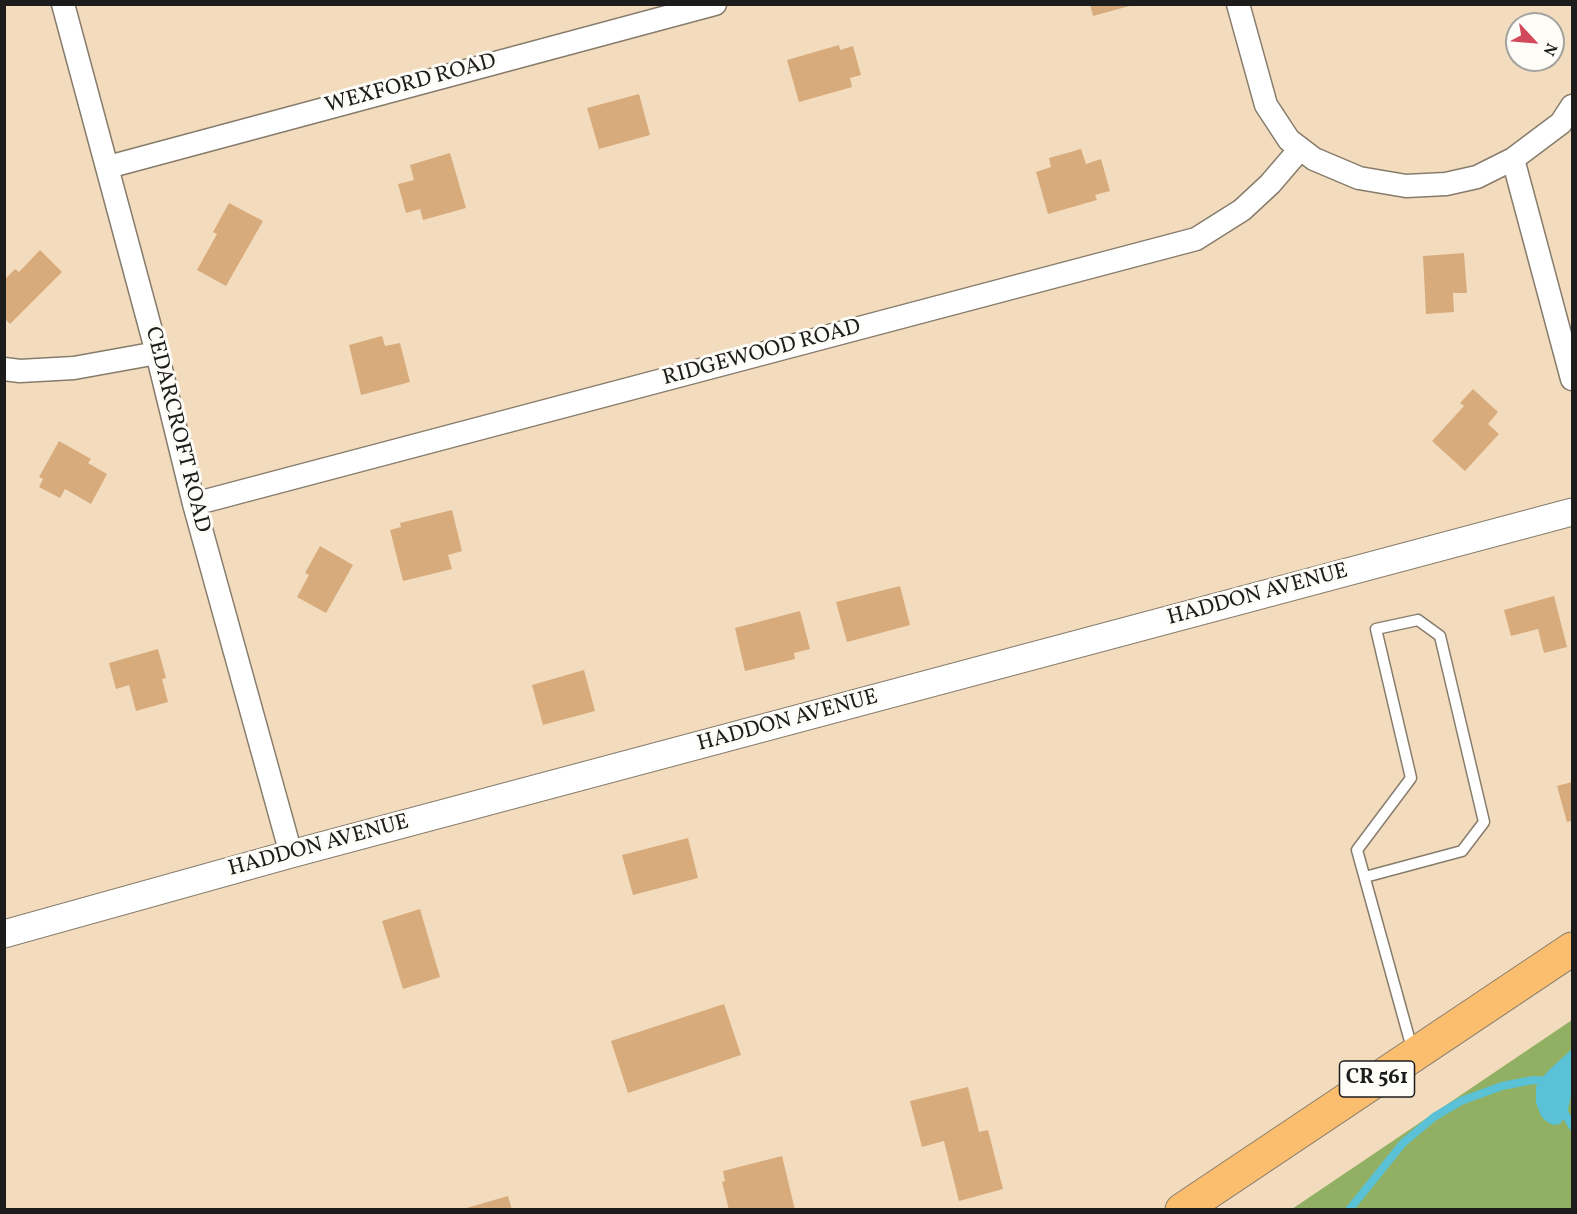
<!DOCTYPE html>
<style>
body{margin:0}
#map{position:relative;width:1577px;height:1214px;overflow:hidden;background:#f2dcbd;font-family:Vollkorn,serif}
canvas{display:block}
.frame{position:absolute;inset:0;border:6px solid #1c1c1c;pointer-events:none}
.north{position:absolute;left:1505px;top:12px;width:60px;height:60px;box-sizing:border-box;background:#fdfcf7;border:2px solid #a3a29f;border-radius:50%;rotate:116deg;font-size:16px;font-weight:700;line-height:24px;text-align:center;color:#1c1c1c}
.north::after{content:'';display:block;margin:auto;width:21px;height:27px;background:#d1495b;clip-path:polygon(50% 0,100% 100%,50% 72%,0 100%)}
</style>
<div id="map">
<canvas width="1577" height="1214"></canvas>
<div class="frame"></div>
<div class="north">N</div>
</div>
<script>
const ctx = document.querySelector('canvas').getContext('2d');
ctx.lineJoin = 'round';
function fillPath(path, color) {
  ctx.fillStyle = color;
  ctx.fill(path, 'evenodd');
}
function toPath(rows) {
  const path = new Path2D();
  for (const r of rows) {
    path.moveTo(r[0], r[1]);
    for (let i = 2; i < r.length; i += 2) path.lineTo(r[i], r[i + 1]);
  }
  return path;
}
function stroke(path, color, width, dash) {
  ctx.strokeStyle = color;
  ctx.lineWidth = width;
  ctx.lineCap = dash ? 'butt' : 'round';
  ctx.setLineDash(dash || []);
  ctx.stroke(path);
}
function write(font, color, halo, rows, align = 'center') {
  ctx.font = font + ' Vollkorn,serif';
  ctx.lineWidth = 6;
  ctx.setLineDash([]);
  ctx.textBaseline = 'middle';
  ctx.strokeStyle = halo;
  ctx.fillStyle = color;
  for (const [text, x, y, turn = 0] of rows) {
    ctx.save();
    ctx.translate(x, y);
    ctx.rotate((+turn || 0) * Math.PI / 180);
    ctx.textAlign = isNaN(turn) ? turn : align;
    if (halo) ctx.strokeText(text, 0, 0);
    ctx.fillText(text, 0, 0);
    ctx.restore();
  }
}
const forest = toPath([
 [1572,1020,1572,1209,1292,1209]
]);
const water = toPath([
 [1572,1049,1572,1091,1567,1114,1560,1124,1553,1125,1547,1122,1541,1116,1536,1103,1536,1087,1541,1079,1550,1069]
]);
const stream = toPath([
 [1564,1108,1564,1112,1572,1126],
 [1349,1210,1403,1143,1434,1117,1461,1101,1502,1086,1533,1080,1551,1081]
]);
const building = toPath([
 [1090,4,1133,4,1133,5,1093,16],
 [839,45,840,50,853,46,861,75,850,78,852,87,799,102,787,60],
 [639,94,650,135,599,149,587,108],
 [1081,149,1086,164,1101,159,1110,191,1095,195,1097,200,1048,214,1036,172,1051,167,1049,158],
 [450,153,466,208,423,220,420,209,406,213,398,184,414,180,410,165],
 [229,203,263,221,226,286,197,270,217,234,213,232],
 [40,250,62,272,10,324,5,319,5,279,15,269,19,272],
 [1464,253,1467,293,1453,293,1454,312,1426,314,1423,256],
 [382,336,385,346,400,343,410,382,361,395,349,345],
 [1473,389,1498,412,1488,424,1499,434,1465,471,1432,441,1464,406,1460,403],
 [59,441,91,459,88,463,107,474,91,504,65,489,60,498,39,487,43,479,39,477],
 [452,510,462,551,448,555,452,569,403,581,390,530,401,527,400,523],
 [320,546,353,565,326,613,297,597,309,575,305,573],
 [900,586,910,625,847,642,836,602],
 [1554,596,1567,647,1544,653,1538,629,1511,636,1504,610],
 [800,611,810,649,794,653,795,659,745,671,735,628],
 [158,649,166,678,162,679,168,702,136,711,129,685,116,689,109,663],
 [584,670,595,711,543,725,532,685],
 [1572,782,1572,821,1567,822,1557,786],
 [688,838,698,878,633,895,622,855],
 [420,909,440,977,403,989,382,921],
 [724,1004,741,1055,628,1093,611,1041],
 [968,1087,979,1132,988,1130,1003,1189,959,1201,944,1141,922,1147,910,1101],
 [782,1156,795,1210,729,1210,722,1182,725,1181,723,1171],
 [508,1196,512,1210,463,1210,463,1209]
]);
const service = toPath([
 [1365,877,1462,851,1484,822,1440,636,1418,620,1376,629,1411,778,1357,850,1413,1052]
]);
const minor = toPath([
 [63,4,157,353,194,504,291,854],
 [1238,4,1266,105,1289,140,1314,159,1359,178,1406,186,1446,184,1477,177,1513,159,1561,123,1572,106],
 [1513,159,1572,379],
 [108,167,715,4],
 [4,369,20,371,74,368,157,353],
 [194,504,1196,239,1242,210,1270,184,1300,149]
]);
const tertiary = toPath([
 [4,934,291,854,1572,512]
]);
const primary = toPath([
 [1182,1210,1572,949]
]);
const shields = [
 [1377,1079,75]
];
const shieldNames = [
 ["CR 561",1377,1079]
];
const streetNames = [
 ["WEXFORD ROAD",411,85,-15],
 ["RIDGEWOOD ROAD",762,354,-15],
 ["CEDARCROFT ROAD",176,430,76],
 ["HADDON AVENUE",1258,596,-15],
 ["HADDON AVENUE",788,722,-15],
 ["HADDON AVENUE",319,847,-15]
];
fillPath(forest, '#92b063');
fillPath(water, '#5ac1d7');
stroke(stream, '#5ac1d7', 8);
fillPath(building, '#d8ab7d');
stroke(service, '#877c6c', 13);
stroke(minor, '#877c6c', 25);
stroke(tertiary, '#877c6c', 29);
stroke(primary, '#877c6c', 35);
stroke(service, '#fff', 10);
stroke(minor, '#fff', 22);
stroke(tertiary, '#fff', 27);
stroke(primary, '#fbbd6e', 33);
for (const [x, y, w] of shields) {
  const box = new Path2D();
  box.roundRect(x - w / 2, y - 18, w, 36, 4.5);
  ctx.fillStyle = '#fdfcf7';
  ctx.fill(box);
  stroke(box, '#1c1c1c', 1.5);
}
write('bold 21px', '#1c1c1c', null, shieldNames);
write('22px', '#1c1c1c', '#fdfcf7', streetNames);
</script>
